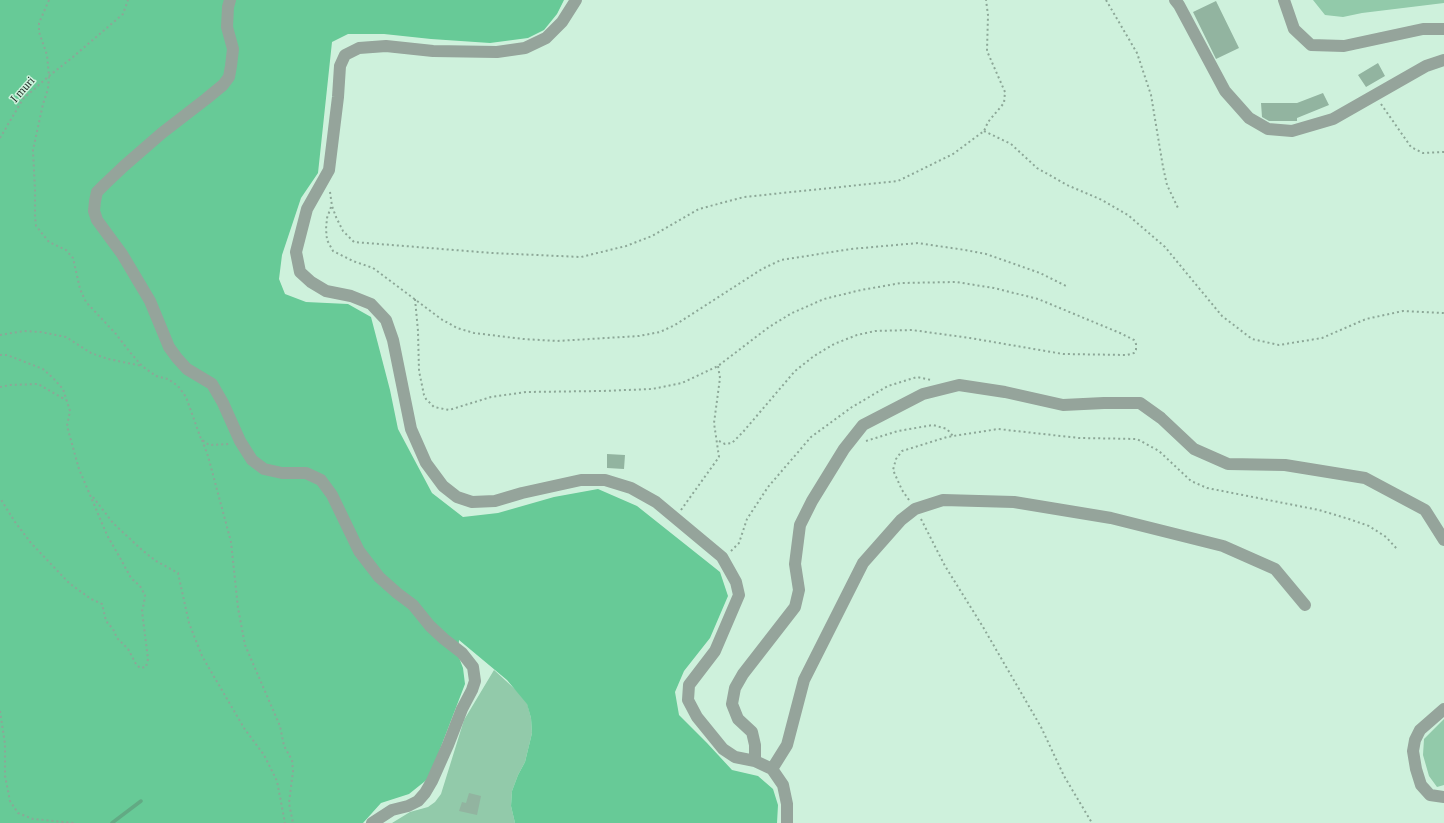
<!DOCTYPE html>
<style>
body{margin:0}
canvas{display:block;background:#cef1dc}
</style>
<canvas width="1444" height="823"></canvas>
<script>
const ctx = document.querySelector('canvas').getContext('2d');
ctx.lineJoin = 'round';
function fillPath(path, color) {
  ctx.fillStyle = color;
  ctx.fill(path, 'evenodd');
}
function toPath(rows) {
  const path = new Path2D();
  for (const r of rows) {
    path.moveTo(r[0], r[1]);
    for (let i = 2; i < r.length; i += 2) path.lineTo(r[i], r[i + 1]);
  }
  return path;
}
function stroke(path, color, width, dash) {
  ctx.strokeStyle = color;
  ctx.lineWidth = width;
  ctx.lineCap = dash ? 'butt' : 'round';
  ctx.setLineDash(dash || []);
  ctx.stroke(path);
}
function write(font, color, halo, rows, align = 'center') {
  ctx.font = font + ' "Times New Roman",serif';
  ctx.lineWidth = 3;
  ctx.setLineDash([]);
  ctx.textBaseline = 'middle';
  ctx.strokeStyle = halo;
  ctx.fillStyle = color;
  for (const [text, x, y, turn = 0] of rows) {
    ctx.save();
    ctx.translate(x, y);
    ctx.rotate((+turn || 0) * Math.PI / 180);
    ctx.textAlign = isNaN(turn) ? turn : align;
    if (halo) ctx.strokeText(text, 0, 0);
    ctx.fillText(text, 0, 0);
    ctx.restore();
  }
}
const green = toPath([
 [1313,0,1444,0,1444,3,1362,13,1343,17,1325,15],
 [494,670,517,691,527,703,531,718,532,733,525,762,518,775,512,791,511,806,515,823,392,823,410,812,428,807,435,802,441,794,464,720],
 [1444,719,1444,785,1437,787,1429,776,1423,755,1424,739]
]);
const forest = toPath([
 [0,0,564,0,557,14,544,30,528,38,490,43,431,39,384,34,348,34,332,42,318,173,301,198,282,255,279,279,285,294,306,302,348,304,371,317,390,390,398,429,432,493,463,517,498,513,554,497,598,489,637,506,720,572,728,596,710,638,684,671,675,692,679,715,707,743,732,770,758,776,773,789,778,805,777,823,515,823,511,806,512,791,518,775,525,762,532,733,531,718,527,704,507,680,459,640,458,655,463,668,465,684,429,778,409,794,381,803,363,823,0,823]
]);
const stream = toPath([
 [112,823,141,801]
]);
const building = toPath([
 [1216,1,1239,48,1216,59,1193,12],
 [1378,63,1385,76,1366,87,1358,75],
 [1323,93,1329,105,1297,118,1297,121,1269,121,1262,117,1261,103,1297,103],
 [607,454,625,455,624,469,607,468],
 [469,793,481,796,477,815,459,811,462,802,466,803]
]);
const path = toPath([
 [49,0,39,23,39,32,47,55,49,76,48,89,43,104,33,150,35,190,35,217,36,226,49,242,66,250,73,258,80,289,86,302,116,334,129,351,142,366,156,376,168,379,178,386,186,397,201,439,209,445,230,444],
 [1106,0,1137,53,1151,95,1163,167,1167,185,1178,208],
 [1381,104,1411,147,1423,153,1444,152],
 [984,131,1011,144,1037,168,1067,185,1102,200,1128,215,1165,247,1222,316,1252,339,1279,345,1322,338,1366,319,1403,311,1444,313],
 [0,138,23,99,49,76,73,57,123,14,128,0],
 [330,192,332,206,336,217,343,231,354,242,492,253,581,257,626,246,652,236,699,209,744,197,898,181,953,154,984,131,988,122,1004,103,1005,92,987,51,988,15,986,0],
 [331,207,327,218,326,229,327,240,333,251,353,261,373,268,441,319,457,328,474,333,523,339,557,341,639,336,660,332,675,325,762,269,781,260,851,249,918,243,965,250,986,254,1040,273,1066,286],
 [415,299,418,331,419,371,424,395,426,399,434,407,449,410,491,397,526,392,602,391,652,389,682,383,718,366,769,327,792,313,824,299,861,290,901,283,956,282,994,288,1038,299,1120,333,1134,340,1136,344,1136,350,1134,353,1127,355,1063,354,970,338,912,330,875,331,857,335,834,344,814,356,795,371,743,432,732,443,725,444,717,440],
 [0,335,24,331,41,332,66,337,91,353,108,359,142,366],
 [0,355,7,355,43,369,53,378,63,389,70,411,67,426,79,469,107,535,119,556,131,578,140,586,145,595,144,603,142,611,148,659,146,667,140,668,136,664,128,649,117,638,113,629,106,621,102,604,91,599,69,583,31,543,15,522,0,498],
 [0,387,10,385,38,384,66,400],
 [202,440,208,456,231,542,238,608,245,645,280,726,284,746,292,760,293,771,289,803,293,823],
 [866,441,898,431,933,425,947,429,953,436],
 [93,497,113,523,142,550,156,561,178,573,189,623,202,656,244,728,264,755,277,781,285,823],
 [909,500,902,490,893,470,896,459,902,451,947,437,998,429,1079,438,1137,439,1159,451,1191,481,1207,488,1319,510,1349,519,1369,526,1386,537,1398,550],
 [681,510,719,457,714,423,720,378,718,366],
 [921,519,945,566,983,627,1041,727,1064,776,1092,823],
 [731,551,739,543,747,519,768,487,811,437,852,407,888,386,917,377,931,380],
 [0,711,5,744,5,776,10,801,18,813,33,819,74,823]
]);
const minor = toPath([
 [230,0,228,7,227,27,233,49,231,66,229,77,223,85,206,99,162,133,124,166,105,184,97,192,95,201,94,211,97,220,122,254,150,301,169,347,177,358,187,369,212,384,223,403,240,441,252,460,264,469,282,473,306,473,321,480,332,495,359,551,379,577,397,593,413,605,430,626,444,639,462,653,473,667,475,681,472,690,462,709,448,745,432,781,425,793,418,801,408,806,392,810,372,823],
 [576,0,562,22,546,38,525,48,497,52,433,51,386,46,359,48,345,55,340,66,338,97,329,170,307,209,296,252,300,272,311,282,326,291,351,296,371,304,386,320,393,340,411,429,426,463,443,486,457,497,472,502,495,501,522,493,581,480,605,480,631,488,656,502,722,557,736,582,739,595,715,651,689,685,688,700,697,717,723,749,735,757,755,761,772,769,783,785,787,804,787,823],
 [1175,0,1179,5,1225,91,1249,118,1268,129,1292,131,1333,119,1426,66,1444,60],
 [1284,0,1294,29,1311,45,1344,46,1423,29,1444,29],
 [1444,709,1420,730,1415,740,1413,751,1416,769,1421,785,1430,795,1444,797],
 [755,761,755,745,752,732,738,719,732,704,735,688,743,674,795,607,799,590,795,564,800,525,812,501,844,449,863,425,923,394,959,385,1005,392,1063,405,1104,403,1140,403,1161,418,1194,449,1228,464,1285,465,1365,478,1425,510,1444,540],
 [772,769,787,745,804,680,863,563,901,520,915,509,943,500,1014,502,1111,518,1223,546,1275,569,1305,605]
]);
const streetNames = [
 ["I muri",23,90,-48]
];
fillPath(green, '#92caaa');
fillPath(forest, '#67ca97');
stroke(stream, '#62aa84', 3.5);
fillPath(building, '#92b4a0');
stroke(path, '#8ca797', 2, [2, 3]);
stroke(minor, '#95a49b', 12);
write('12px', '#1e2b24', '#cef1dc', streetNames);
</script>
